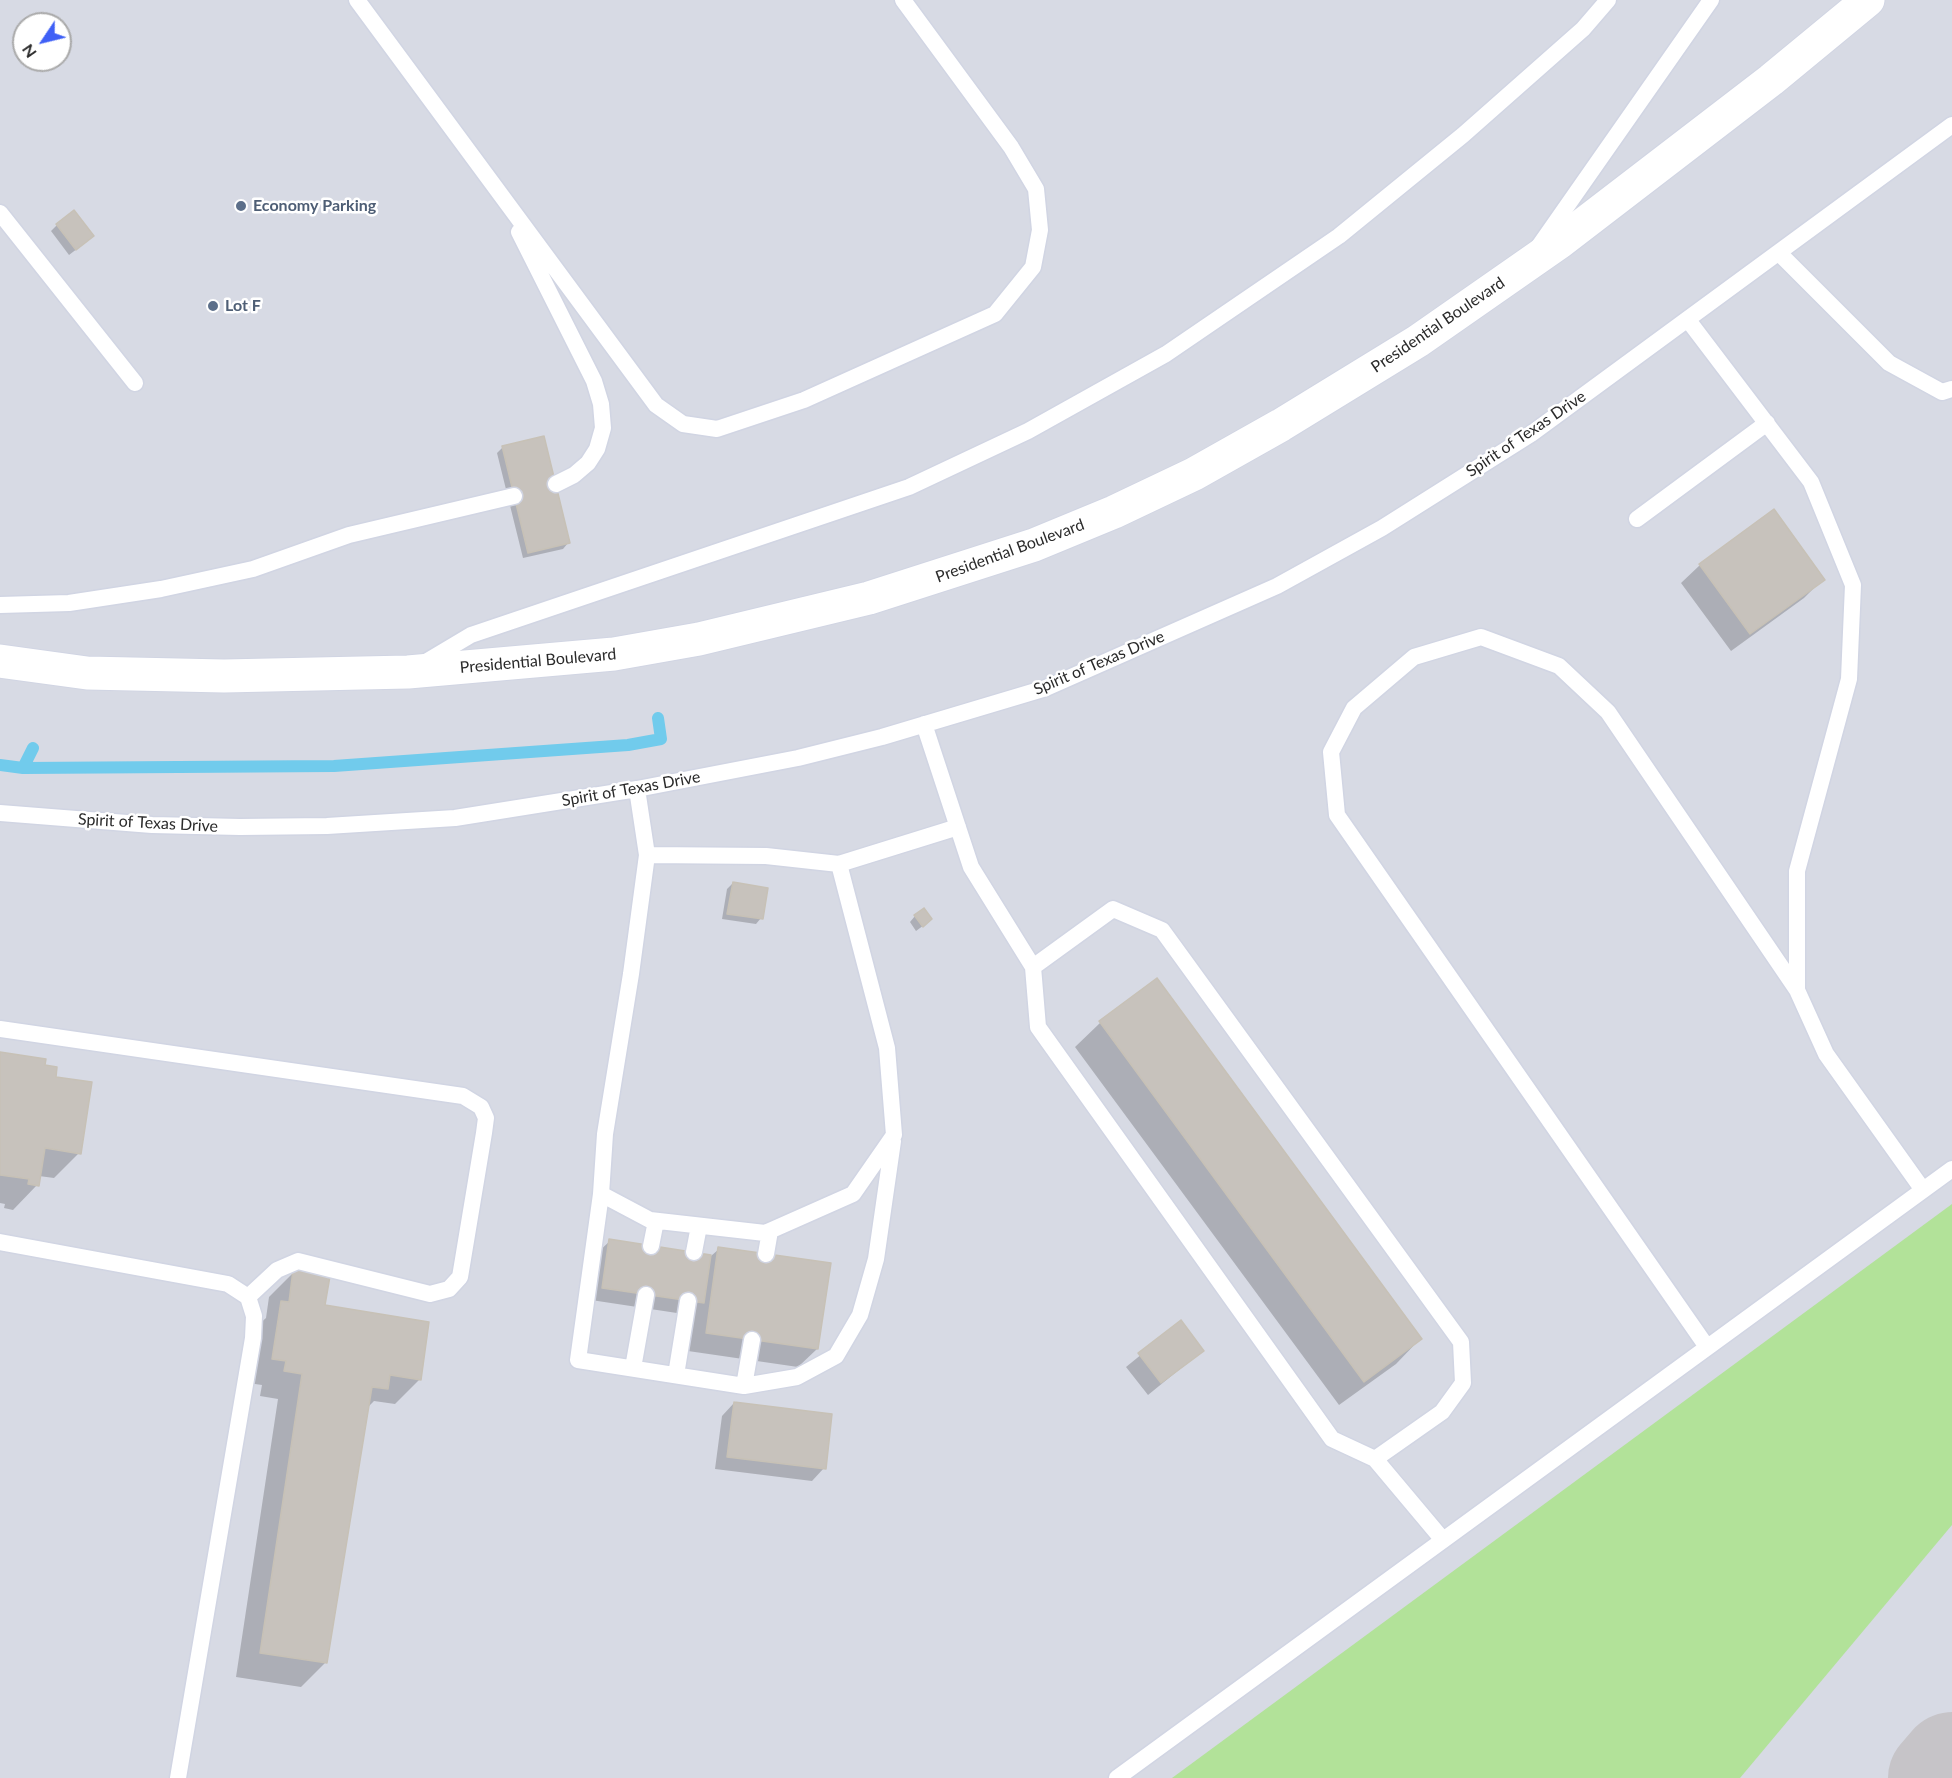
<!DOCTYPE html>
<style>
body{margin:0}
#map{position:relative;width:1952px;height:1778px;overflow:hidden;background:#ece5dc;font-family:Lato,sans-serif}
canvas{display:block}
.north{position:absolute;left:12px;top:12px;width:60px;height:60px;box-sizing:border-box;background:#fff;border:2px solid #aaa;border-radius:50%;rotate:235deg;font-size:16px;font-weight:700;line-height:24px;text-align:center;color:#2a2a2a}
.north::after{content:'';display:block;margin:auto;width:21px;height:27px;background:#3f60f6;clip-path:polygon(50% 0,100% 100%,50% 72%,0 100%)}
</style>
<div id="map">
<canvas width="1952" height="1778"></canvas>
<div class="north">N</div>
</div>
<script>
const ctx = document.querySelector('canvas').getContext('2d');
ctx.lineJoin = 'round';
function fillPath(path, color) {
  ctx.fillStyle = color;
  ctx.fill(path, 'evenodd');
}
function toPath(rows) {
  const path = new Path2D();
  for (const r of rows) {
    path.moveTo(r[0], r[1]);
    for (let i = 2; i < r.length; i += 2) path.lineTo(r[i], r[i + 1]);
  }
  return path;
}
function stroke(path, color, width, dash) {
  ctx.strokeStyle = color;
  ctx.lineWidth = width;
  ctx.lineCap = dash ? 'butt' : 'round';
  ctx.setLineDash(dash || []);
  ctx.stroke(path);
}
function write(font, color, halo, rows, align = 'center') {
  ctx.font = font + ' Lato,sans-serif';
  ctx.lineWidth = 5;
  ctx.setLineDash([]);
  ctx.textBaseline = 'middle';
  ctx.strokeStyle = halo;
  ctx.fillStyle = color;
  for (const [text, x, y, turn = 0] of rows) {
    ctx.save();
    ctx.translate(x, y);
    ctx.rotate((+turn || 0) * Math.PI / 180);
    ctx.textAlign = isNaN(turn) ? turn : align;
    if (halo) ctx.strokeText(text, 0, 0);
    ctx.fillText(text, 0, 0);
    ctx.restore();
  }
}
const airport = toPath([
 [0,0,1952,0,1952,1778,0,1778],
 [24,24,60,24,60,60,24,60]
]);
const green = toPath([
 [1952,1204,1952,1525,1740,1778,1172,1778]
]);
const shadow = toPath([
 [57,225,86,242,69,255,51,231],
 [503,447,568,543,563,549,523,558,497,453],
 [1700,565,1823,579,1804,598,1731,651,1681,583],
 [733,883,761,918,756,924,722,919,727,889],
 [915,916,924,925,916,931,910,922],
 [1157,980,1420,1339,1396,1364,1339,1405,1075,1047,1100,1023],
 [0,1053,43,1066,54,1078,79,1153,54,1178,39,1176,37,1185,13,1210,4,1208,5,1204,0,1203],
 [610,1241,711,1256,719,1249,817,1349,798,1367,688,1351,690,1315,591,1300,597,1253],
 [294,1272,323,1306,420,1379,395,1404,374,1401,367,1408,326,1662,301,1687,236,1677,278,1399,260,1396,262,1385,248,1383,256,1327,266,1318,269,1297],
 [1180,1323,1202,1351,1148,1395,1126,1367],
 [734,1403,824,1468,812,1481,715,1469,722,1416]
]);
const stream = toPath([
 [0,765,23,768,33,748],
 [23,768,334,766,628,745,661,739,658,718]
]);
const taxiway = toPath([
 [1940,1778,1952,1764]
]);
const building = toPath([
 [74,210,94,236,76,250,56,224,74,210],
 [544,436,570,543,528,553,502,446,544,436],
 [1774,509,1825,580,1750,634,1699,564,1774,509],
 [733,882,768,888,763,919,727,914,733,882],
 [924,908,932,919,923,927,914,915,924,908],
 [1157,978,1422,1339,1364,1382,1099,1021,1157,978],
 [0,1052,46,1059,45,1065,57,1067,56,1077,92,1082,81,1154,45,1148,39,1186,28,1184,29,1179,0,1175,0,1052],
 [609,1239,711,1255,704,1303,602,1288,609,1239],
 [718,1247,831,1263,818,1349,706,1333,718,1247],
 [293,1270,330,1276,325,1305,429,1322,421,1380,390,1375,388,1389,372,1387,327,1663,260,1653,302,1374,284,1371,286,1361,272,1359,281,1301,289,1302,293,1270],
 [1181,1320,1204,1351,1161,1383,1138,1353,1181,1320],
 [734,1402,832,1414,826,1469,727,1457,734,1402]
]);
const lane = toPath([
 [357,0,656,405,683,424,717,429,804,400,995,314,1033,267,1040,230,1036,189,1011,147,903,0],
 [0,213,135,383],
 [519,232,594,381,601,404,603,428,597,449,588,463,574,475,556,484],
 [1539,246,1711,0],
 [1779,253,1889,363,1942,392,1952,389],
 [1688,320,1811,482,1853,585,1849,679,1797,871,1797,990,1826,1054,1923,1190],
 [1637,519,1767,423],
 [0,605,69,603,161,589,253,569,349,535,514,496],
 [424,663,471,635,909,487,1028,431,1166,354,1339,236,1463,135,1583,29,1608,0],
 [924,724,971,867,1033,967,1038,1027,1332,1439,1375,1459,1443,1540],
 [637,789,647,855,631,974,605,1134,601,1194,650,1220,765,1233,853,1194,894,1135,887,1048,839,864,958,827],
 [0,813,152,825,240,827,327,826,455,818,637,789,798,758,882,737,1046,688,1277,586,1382,528,1531,434,1952,125],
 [647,855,766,856,839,864],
 [1033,967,1113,909,1162,930,1461,1342,1463,1383,1442,1412,1375,1459],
 [0,1029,463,1096,481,1107,486,1118,484,1133,460,1277,449,1289,430,1294,298,1261,277,1270,248,1297],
 [601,1194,578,1360,744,1386,797,1377,836,1356,860,1315,876,1259,893,1141],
 [0,1242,228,1284,248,1297,254,1316,253,1338,178,1778],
 [651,1246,656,1221],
 [694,1252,699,1226],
 [766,1254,770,1231],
 [1707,1347,1337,815,1331,752,1354,708,1414,657,1481,637,1559,666,1608,712,1797,990],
 [633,1368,646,1295],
 [676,1375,688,1301],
 [744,1386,752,1340],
 [1117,1778,1952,1169]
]);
const secondary = toPath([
 [0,661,87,673,224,676,408,672,614,654,699,639,869,598,1034,545,1114,512,1194,474,1281,425,1418,341,1560,242,1771,80,1868,0]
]);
const markers = [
 [241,206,6,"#5c6f8a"],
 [213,306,6,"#5c6f8a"]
];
const serviceNames = [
 ["Economy Parking",253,206],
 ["Lot F",225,306]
];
const streetNames = [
 ["Presidential Boulevard",1438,325,-34],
 ["Spirit of Texas Drive",1526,434,-34],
 ["Presidential Boulevard",1010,551,-20],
 ["Presidential Boulevard",538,661,-5],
 ["Spirit of Texas Drive",1099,663,-23],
 ["Spirit of Texas Drive",631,789,-10],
 ["Spirit of Texas Drive",148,823,3]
];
fillPath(airport, '#d7dae4');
fillPath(green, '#b2e299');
fillPath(shadow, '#0003');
stroke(stream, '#71cbec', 12);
stroke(taxiway, '#c6c4c8', 104);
fillPath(building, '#c7c2bc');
stroke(building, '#c7c1b6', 1.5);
stroke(lane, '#d1d5e3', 19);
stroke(secondary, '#d1d5e3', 35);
stroke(lane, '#fff', 16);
stroke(secondary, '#fff', 33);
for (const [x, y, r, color] of markers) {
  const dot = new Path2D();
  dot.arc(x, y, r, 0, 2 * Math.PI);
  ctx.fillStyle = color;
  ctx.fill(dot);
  stroke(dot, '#fff', 2);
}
write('bold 16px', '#4e5e75', '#fff', serviceNames, 'left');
write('16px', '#2a2a2a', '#fff', streetNames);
</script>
